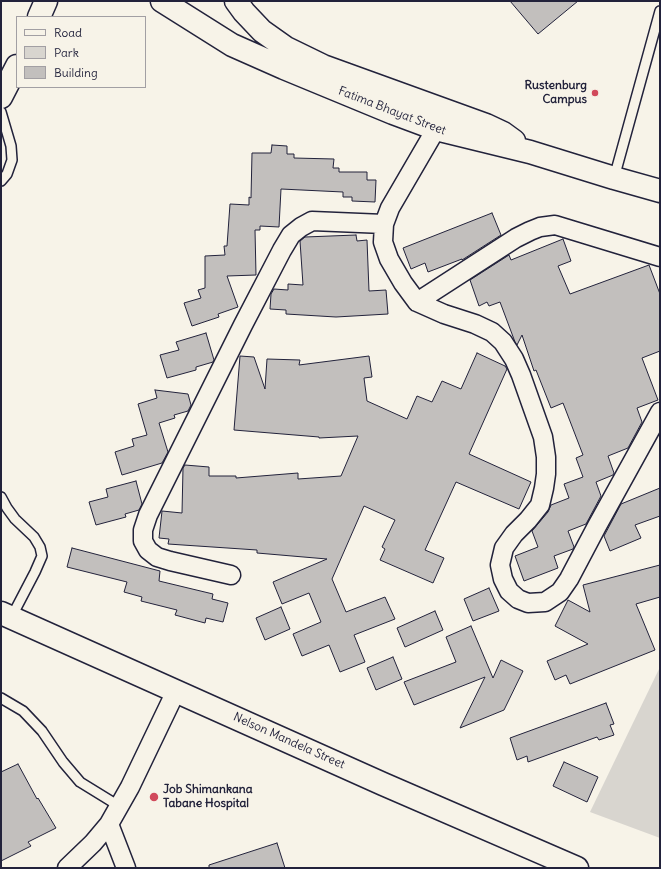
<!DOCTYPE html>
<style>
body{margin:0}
#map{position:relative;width:661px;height:869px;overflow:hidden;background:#f7f3e8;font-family:Delius,sans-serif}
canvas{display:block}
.frame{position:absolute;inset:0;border:2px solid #22223b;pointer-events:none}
.legend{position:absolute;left:16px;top:16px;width:130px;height:72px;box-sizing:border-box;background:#f7f3e8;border:1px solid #a29fa3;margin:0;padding:5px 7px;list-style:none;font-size:12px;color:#22223b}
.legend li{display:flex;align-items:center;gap:8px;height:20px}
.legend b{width:20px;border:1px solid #a29fa3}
</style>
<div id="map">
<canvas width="661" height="869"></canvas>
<div class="frame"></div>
<ul class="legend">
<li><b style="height:5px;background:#f7f3e8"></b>Road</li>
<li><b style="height:11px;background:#d8d5cf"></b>Park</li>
<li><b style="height:11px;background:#c2bfbd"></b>Building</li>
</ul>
</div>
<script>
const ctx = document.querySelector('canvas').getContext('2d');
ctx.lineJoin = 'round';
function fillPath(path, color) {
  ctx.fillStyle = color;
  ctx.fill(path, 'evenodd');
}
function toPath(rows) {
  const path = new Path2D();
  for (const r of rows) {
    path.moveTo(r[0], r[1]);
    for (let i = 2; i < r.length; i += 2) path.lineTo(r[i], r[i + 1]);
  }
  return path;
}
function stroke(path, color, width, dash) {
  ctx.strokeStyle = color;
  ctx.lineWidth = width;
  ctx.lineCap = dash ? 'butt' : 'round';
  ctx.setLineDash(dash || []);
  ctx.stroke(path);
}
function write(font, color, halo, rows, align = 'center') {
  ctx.font = font + ' Delius,sans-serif';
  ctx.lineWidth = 3.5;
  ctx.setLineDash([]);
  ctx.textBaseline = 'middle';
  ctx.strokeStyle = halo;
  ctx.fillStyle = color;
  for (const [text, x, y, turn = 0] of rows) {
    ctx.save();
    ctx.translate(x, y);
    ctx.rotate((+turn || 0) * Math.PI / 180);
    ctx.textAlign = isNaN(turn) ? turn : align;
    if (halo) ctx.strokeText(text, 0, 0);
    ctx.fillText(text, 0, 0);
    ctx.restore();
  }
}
const green = toPath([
 [660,667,660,838,590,812]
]);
const building = toPath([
 [510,1,578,1,538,34,510,1],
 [272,145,287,146,287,154,294,154,294,158,334,159,333,168,339,168,339,172,367,172,367,180,376,180,375,202,352,201,352,197,343,197,343,192,281,189,279,227,260,226,260,230,255,230,256,275,227,276,238,307,218,314,219,317,192,326,184,303,201,298,198,290,205,288,205,256,225,255,224,246,227,246,230,204,249,205,249,197,251,198,252,153,271,153,272,145],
 [492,213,501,235,462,260,462,259,428,272,425,263,411,269,403,248,492,213],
 [356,235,357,241,367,240,369,291,386,290,388,314,336,317,286,314,286,310,270,309,271,294,274,289,288,290,288,284,303,285,300,241,305,237,356,235],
 [563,239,571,261,558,266,570,294,649,265,660,294,660,351,642,358,658,400,637,408,642,422,628,448,608,456,614,473,613,475,596,482,601,496,586,524,568,531,574,547,573,549,554,556,558,568,524,581,515,556,538,547,532,531,548,512,551,505,569,498,564,484,583,477,576,458,583,455,563,403,551,408,536,370,534,371,522,335,517,345,515,342,500,302,489,306,487,302,479,306,470,280,509,255,511,260,563,239],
 [206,333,214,360,213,362,196,367,196,370,167,378,160,355,179,350,176,342,206,333],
 [477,353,505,366,507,369,469,454,531,482,519,509,456,482,425,550,444,558,433,583,380,560,385,549,382,547,395,520,364,506,332,579,346,612,385,597,395,619,354,635,365,662,340,672,329,645,302,656,293,634,321,622,309,593,282,604,273,582,327,559,257,553,257,550,168,544,169,539,159,538,162,511,182,513,183,468,185,465,209,467,209,476,236,476,236,478,298,473,298,479,341,476,358,436,319,438,319,437,234,430,240,356,254,357,265,389,267,359,300,360,299,365,369,356,372,377,364,378,367,401,407,419,417,396,432,402,442,381,461,389,477,353],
 [155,390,188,394,191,405,188,411,174,415,175,418,159,423,168,452,162,463,122,475,115,452,134,446,132,439,147,435,138,404,157,398,155,390],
 [136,481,142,504,139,510,125,514,126,517,96,525,89,502,108,497,106,489,136,481],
 [660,488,660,516,635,525,641,538,610,551,604,536,621,504,660,488],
 [72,548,160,571,159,581,213,594,212,599,228,603,223,622,206,618,205,623,175,615,177,610,141,601,142,597,124,592,127,582,67,567,72,548],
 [660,565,660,597,636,604,655,650,570,684,566,675,555,680,547,661,588,644,555,626,568,600,590,612,583,585,660,565],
 [489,588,499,611,473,621,464,599,489,588],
 [281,607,290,629,265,640,256,618,281,607],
 [435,611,443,630,405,647,397,628,435,611],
 [471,626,493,678,501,660,523,671,504,710,460,728,485,677,414,705,404,682,456,662,446,637,471,626],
 [393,657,402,679,376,690,367,668,393,657],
 [606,703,614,724,610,725,614,735,599,740,597,737,528,762,527,756,517,760,510,738,606,703],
 [564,762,598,777,587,802,553,786,564,762],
 [18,764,37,799,38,798,56,828,28,842,31,846,1,861,1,772,18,764],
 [277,843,285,868,209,868,209,865,277,843]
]);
const lane = toPath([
 [1,112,11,146,12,160,7,174,1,181],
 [614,178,660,11],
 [1,497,7,508,15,519,34,537,40,547,42,556,35,572,11,618],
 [1,698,23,711,42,731,63,762,80,782,119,806]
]);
const street = toPath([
 [436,129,390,208,384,224,383,242,389,259,403,283,417,302,444,314,475,324,492,332,503,342,514,359,521,375,543,437,546,457,546,474,544,488,540,505,528,520,514,534,504,548,500,565,503,579,509,591,518,599,528,603,545,602,560,592,569,579,597,526,660,412],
 [417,302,516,238,530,231,540,227,555,225,660,257],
 [231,575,170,561,157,557,148,550,143,541,143,530,148,515,243,325,282,250,291,235,301,227,312,221,384,224],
 [109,824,126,868],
 [67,868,93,843,109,824,130,787,176,691]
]);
const secondary = toPath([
 [162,1,232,45,284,68,393,113,436,129,530,152,614,178,660,191],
 [236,1,244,12,262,31,286,48,323,66,486,125,503,133,514,141],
 [39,17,46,1],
 [1,97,17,66],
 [1,613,383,784,577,868]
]);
const markers = [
 [595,93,4,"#d1495b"],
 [154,797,5,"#d1495b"]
];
const poiNames = [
 ["Rustenburg",587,86],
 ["Campus",587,100],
 ["Job Shimankana",163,790,"left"],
 ["Tabane Hospital",163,804,"left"]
];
const streetNames = [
 ["Fatima Bhayat Street",392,111,21],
 ["Nelson Mandela Street",289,741,24]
];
fillPath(green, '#d8d5cf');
fillPath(building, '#c2bfbd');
stroke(building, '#22223b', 1);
stroke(lane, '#22223b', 12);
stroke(street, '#22223b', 21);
stroke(secondary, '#22223b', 25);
stroke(lane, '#f7f3e8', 9);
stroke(street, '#f7f3e8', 18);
stroke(secondary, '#f7f3e8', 22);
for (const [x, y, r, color] of markers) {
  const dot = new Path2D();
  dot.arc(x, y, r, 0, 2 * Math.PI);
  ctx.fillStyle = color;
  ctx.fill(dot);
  stroke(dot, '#f7f3e8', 1.5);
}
write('bold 12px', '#22223b', '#f7f3e8', poiNames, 'right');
write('12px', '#22223b', '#f7f3e8', streetNames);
</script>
